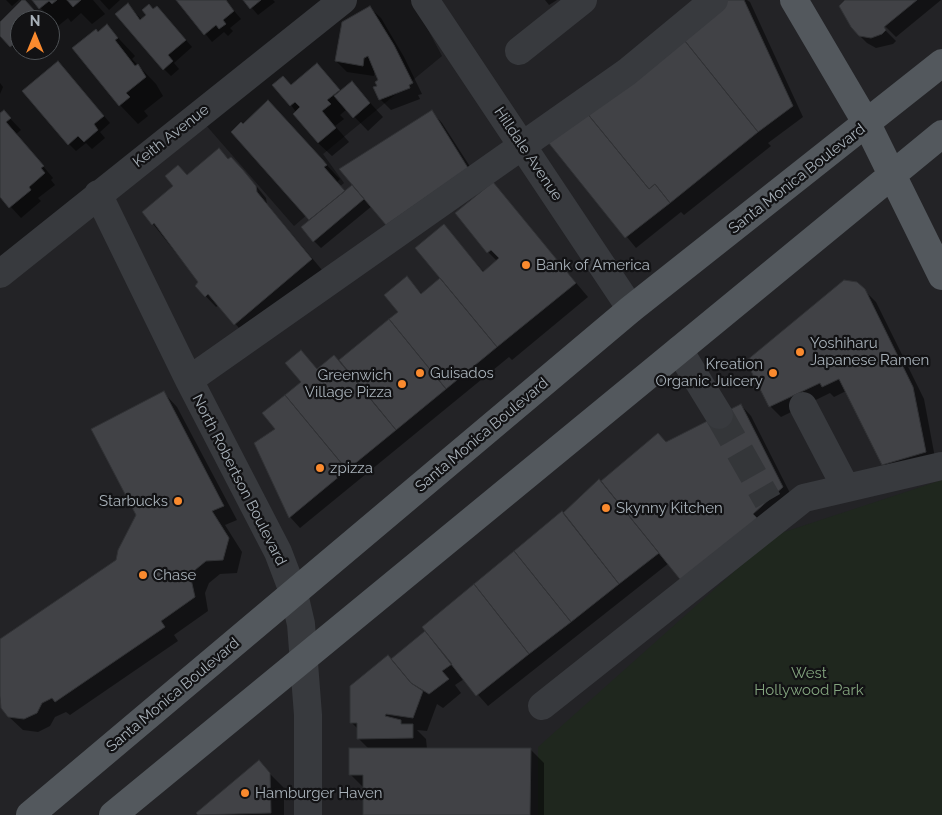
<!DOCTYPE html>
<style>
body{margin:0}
#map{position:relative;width:942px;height:815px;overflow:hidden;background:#171719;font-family:Raleway,sans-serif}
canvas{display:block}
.north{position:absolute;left:10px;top:10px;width:50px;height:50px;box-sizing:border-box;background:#121214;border:1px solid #4e5256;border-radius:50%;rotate:0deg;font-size:14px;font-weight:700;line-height:20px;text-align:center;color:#a8b1b9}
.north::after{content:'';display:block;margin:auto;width:18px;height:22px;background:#fa8a2e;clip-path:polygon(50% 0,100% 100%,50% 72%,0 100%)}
</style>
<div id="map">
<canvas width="942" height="815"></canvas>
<div class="north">N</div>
</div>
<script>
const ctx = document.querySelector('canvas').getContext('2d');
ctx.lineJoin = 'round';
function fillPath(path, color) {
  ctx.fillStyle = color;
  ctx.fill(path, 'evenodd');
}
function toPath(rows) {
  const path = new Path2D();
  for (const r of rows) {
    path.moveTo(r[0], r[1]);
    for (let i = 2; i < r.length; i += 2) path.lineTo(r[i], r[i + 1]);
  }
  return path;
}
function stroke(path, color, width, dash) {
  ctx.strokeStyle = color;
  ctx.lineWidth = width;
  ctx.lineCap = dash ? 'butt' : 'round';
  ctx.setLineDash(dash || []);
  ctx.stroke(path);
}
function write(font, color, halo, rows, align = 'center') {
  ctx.font = font + ' Raleway,sans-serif';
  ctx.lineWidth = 4.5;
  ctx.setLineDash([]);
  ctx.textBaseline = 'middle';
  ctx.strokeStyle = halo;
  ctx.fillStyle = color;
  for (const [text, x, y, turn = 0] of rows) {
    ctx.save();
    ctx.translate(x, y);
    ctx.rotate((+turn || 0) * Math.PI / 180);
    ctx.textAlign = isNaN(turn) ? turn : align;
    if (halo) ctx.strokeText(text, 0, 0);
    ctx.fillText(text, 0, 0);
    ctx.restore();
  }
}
const built = toPath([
 [412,0,942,0,942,815,0,815,0,265,191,108,294,226,344,183,323,154,442,56]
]);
const green = toPath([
 [942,480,942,815,538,815,538,747,775,535]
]);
const shadow = toPath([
 [6,0,19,0,12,6],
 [24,0,42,20,20,20,20,50,22,50,18,53,0,34,0,23],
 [33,0,93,0,105,14,92,24,81,13,71,22,68,18,58,26],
 [100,0,120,0,109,10],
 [178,0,225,0,241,19,230,28,233,31,228,36,224,32,212,42],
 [245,0,273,0,275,2,258,15],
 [545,0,557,0,549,5],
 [729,0,747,0,750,2,803,117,768,143,771,146,684,215,681,212,636,248,550,143],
 [849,0,941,0,896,37,881,22,879,24,896,41,893,44,876,48,867,43,856,32],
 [128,5,142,20,153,11,164,15,192,47,174,63,179,69,171,76,164,69],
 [370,8,381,18,404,57,422,94,418,95,420,99,391,110,380,99,380,80,375,69,374,76,347,72,336,61],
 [107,26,135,56,132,59,156,84,163,96,144,111,148,116,138,124,120,105,74,49],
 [317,65,342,92,352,83,383,117,368,131,347,109,340,115,344,119,335,126,349,142,332,156,318,143,291,105,291,86],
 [65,70,110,123,100,132,105,138,92,149,86,143,76,151,69,144],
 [0,83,3,87,0,94],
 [268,101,335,174,340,179,337,182,346,192,432,112,442,123,478,179,372,206,321,248,314,241,310,221,233,132,243,126],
 [4,112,21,130,16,134,53,178,51,180,55,185,38,198,41,201,21,218,0,195,0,115],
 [219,150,253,182,266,198,267,204,322,270,245,335,219,305,216,307,196,286,199,282,153,224,187,176],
 [493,184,588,297,512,360,509,357,300,528,290,517,277,429,303,382,301,351,318,370,339,361,400,312,407,278,422,294,442,278,444,226,484,272,497,261,488,252],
 [864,290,876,302,924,399,936,463,894,475,883,464,846,391,834,397,830,393,781,417,771,407,748,361],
 [164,393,177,407,237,520,225,525,242,552,237,573,220,574,209,583,205,593,208,611,174,635,178,641,70,715,66,712,55,717,50,726,38,732,23,730,8,716,0,693,0,641,117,560,138,515],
 [741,405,751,416,793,499,763,525,669,563,488,706,464,679,455,685,461,693,443,708,437,704,427,731,417,730,426,739,427,749,530,749,544,763,544,815,365,815,364,788,350,774,369,749,358,738,358,729,351,722,391,660,432,640,586,495,584,493,599,481,601,482,658,434,667,443],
 [258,762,284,788,284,815,200,815,198,813]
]);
const building = toPath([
 [22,0,25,0,43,20,20,20,20,40,10,47,0,36,0,22,22,0],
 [32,0,57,0,52,4,49,1,39,9,32,0],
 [67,0,81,0,73,7,67,0],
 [176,0,226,0,234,11,223,20,226,24,219,29,216,25,204,35,176,0],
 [243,0,261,0,250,9,243,0],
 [727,0,744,0,793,106,758,132,681,36,727,0],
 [845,0,917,0,884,27,886,30,882,34,871,38,859,36,851,27,839,6,845,0],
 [128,3,140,20,146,15,142,10,149,4,153,9,157,6,186,40,168,55,173,61,163,70,115,14,128,3],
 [370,6,394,45,413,83,409,85,410,88,379,100,373,87,377,86,375,82,378,80,368,56,364,58,363,66,335,61,342,22,370,6],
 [107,24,118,38,115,40,135,66,138,64,146,77,126,93,130,97,119,106,72,48,96,29,98,32,107,24],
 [681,36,758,132,670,203,655,184,649,189,586,112,681,36],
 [58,61,104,116,94,124,98,130,84,142,78,136,68,145,22,91,58,61],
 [317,63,340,90,327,100,331,104,322,111,336,128,318,143,293,114,300,107,295,102,290,106,272,85,283,76,291,85,317,63],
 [352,81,370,103,353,118,334,96,352,81],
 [268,100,322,159,327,165,324,167,345,191,309,220,231,132,241,122,243,124,268,100],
 [4,110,11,118,6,122,44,166,41,168,45,173,29,187,31,190,9,208,0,197,0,113,4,110],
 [432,110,468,168,386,225,339,169,432,110],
 [586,112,649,189,655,184,670,203,625,238,548,142,586,112],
 [219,148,228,159,231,157,243,170,256,186,257,192,312,259,234,325,208,294,205,297,195,286,198,282,154,223,152,225,142,212,173,186,165,176,178,165,187,175,219,148],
 [493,182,576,283,497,347,415,248,444,224,483,272,499,258,491,250,487,253,455,213,493,182],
 [352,185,364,199,313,242,301,227,352,185],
 [407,276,421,294,440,278,497,347,446,389,389,319,398,312,384,295,407,276],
 [844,280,857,282,865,289,913,387,926,452,882,465,839,379,822,387,820,383,769,407,746,361,844,280],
 [389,319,446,389,396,430,339,360,389,319],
 [301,350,317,369,334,355,396,430,347,470,285,395,301,382,285,363,301,350],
 [164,391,224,506,212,511,229,538,223,560,206,561,195,570,191,579,195,597,161,621,165,627,55,702,52,698,42,703,37,713,24,719,8,717,1,708,0,696,0,639,116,560,118,550,136,515,91,429,164,391],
 [285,395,347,470,289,518,254,443,275,429,262,413,285,395],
 [741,404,783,487,753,514,757,518,687,588,601,481,658,433,666,442,741,404],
 [599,479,659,553,619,584,563,513,599,479],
 [562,511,619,584,571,622,514,551,562,511],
 [514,551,571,622,529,654,474,584,514,551],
 [474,584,529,654,476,696,422,627,474,584],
 [425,631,452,664,442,671,449,679,429,694,411,683,391,659,425,631],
 [388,655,411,683,423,691,413,718,386,714,385,716,401,720,401,724,413,724,413,738,357,739,357,723,350,723,350,686,388,655],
 [349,748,531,748,530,815,363,815,363,775,349,775,349,748],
 [259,760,270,773,271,813,198,815,196,813,259,760]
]);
const minorTunnel = toPath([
 [719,415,768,501]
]);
const minor = toPath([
 [425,0,631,309],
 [519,51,583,0],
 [98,194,189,380,278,552,294,594,301,624,308,715,308,815],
 [0,274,343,0],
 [679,350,719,415],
 [189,380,627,72,714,0],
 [803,406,846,488],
 [542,706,804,498,942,466]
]);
const major = toPath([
 [794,0,867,124,942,276],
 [30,815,631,309,942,63],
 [113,815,942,134]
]);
const markers = [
 [526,265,5,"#fa8a2e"],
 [800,352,5,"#fa8a2e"],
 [420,373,5,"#fa8a2e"],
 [773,373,5,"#fa8a2e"],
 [402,384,5,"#fa8a2e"],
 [320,468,5,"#fa8a2e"],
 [178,501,5,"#fa8a2e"],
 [606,508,5,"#fa8a2e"],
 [143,575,5,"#fa8a2e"],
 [245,793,5,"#fa8a2e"]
];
const streetNames = [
 ["Keith Avenue",171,136,-38],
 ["Hilldale Avenue",528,154,56],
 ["Santa Monica Boulevard",797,179,-38],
 ["Santa Monica Boulevard",482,435,-40],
 ["North Robertson Boulevard",239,480,63],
 ["Santa Monica Boulevard",173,695,-40]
];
const poiNames = [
 ["Bank of America",536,265],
 ["Yoshiharu",810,343],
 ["Japanese Ramen",810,360],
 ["Kreation",763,364,"right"],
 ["Organic Juicery",763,381,"right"],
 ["Guisados",430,373],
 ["Greenwich",392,375,"right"],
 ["Village Pizza",392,392,"right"],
 ["zpizza",330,468],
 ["Starbucks",168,501,"right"],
 ["Skynny Kitchen",616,508],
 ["Chase",153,575],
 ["Hamburger Haven",255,793]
];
const parkNames = [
 ["West",809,673],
 ["Hollywood Park",809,690]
];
fillPath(built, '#232326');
fillPath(green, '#1f271e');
fillPath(shadow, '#0007');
fillPath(building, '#414246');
stroke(building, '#313235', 1);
stroke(minorTunnel, '#343639', 28, [28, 14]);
stroke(minor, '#383a3e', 28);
stroke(major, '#53585d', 28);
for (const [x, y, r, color] of markers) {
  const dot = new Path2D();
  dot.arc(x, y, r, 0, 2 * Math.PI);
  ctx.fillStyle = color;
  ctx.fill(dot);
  stroke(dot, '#121214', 2);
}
write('15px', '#a8b1b9', '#121214', streetNames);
write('15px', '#a8b1b9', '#121214', poiNames, 'left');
write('15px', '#84a57f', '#121214', parkNames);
</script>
